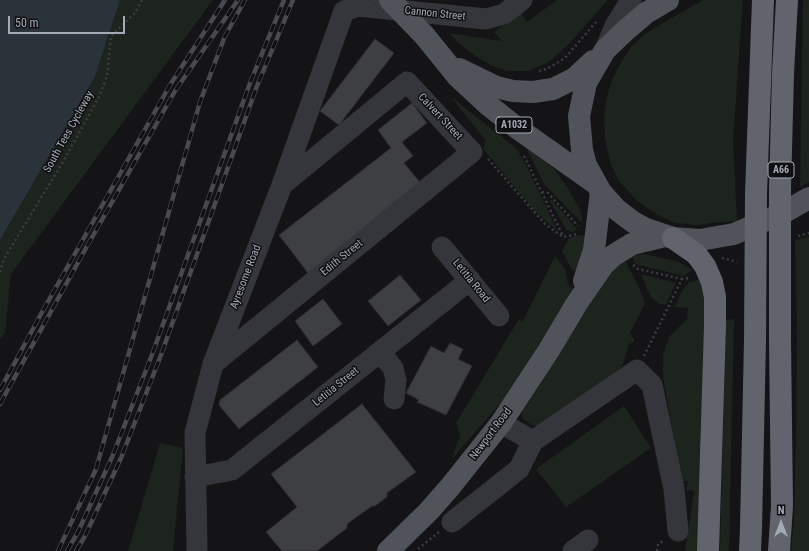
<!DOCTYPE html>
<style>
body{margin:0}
#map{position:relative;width:809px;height:551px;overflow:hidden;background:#141416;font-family:"Roboto Condensed",sans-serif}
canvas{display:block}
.north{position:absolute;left:761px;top:503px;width:40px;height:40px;-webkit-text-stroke:3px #0f0f11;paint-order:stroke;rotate:0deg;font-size:11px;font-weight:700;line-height:16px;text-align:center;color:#a5aab7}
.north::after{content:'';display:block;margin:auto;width:14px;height:18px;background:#a5aab7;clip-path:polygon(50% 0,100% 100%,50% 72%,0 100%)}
.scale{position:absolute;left:8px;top:16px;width:117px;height:18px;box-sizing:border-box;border:2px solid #a5aab7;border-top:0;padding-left:5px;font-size:12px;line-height:14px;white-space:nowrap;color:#a5aab7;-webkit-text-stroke:3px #0f0f11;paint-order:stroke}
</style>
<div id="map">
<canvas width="809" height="551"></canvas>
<div class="north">N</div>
<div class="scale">50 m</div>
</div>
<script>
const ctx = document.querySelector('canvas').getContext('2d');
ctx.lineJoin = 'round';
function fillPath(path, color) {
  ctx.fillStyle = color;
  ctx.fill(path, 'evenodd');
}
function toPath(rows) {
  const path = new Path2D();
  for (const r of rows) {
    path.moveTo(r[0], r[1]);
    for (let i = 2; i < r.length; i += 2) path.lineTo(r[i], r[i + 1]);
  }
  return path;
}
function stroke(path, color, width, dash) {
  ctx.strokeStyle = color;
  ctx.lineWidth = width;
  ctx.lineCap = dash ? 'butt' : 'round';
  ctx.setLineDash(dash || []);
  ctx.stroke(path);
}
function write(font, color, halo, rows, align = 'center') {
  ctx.font = font + ' "Roboto Condensed",sans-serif';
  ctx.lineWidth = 3;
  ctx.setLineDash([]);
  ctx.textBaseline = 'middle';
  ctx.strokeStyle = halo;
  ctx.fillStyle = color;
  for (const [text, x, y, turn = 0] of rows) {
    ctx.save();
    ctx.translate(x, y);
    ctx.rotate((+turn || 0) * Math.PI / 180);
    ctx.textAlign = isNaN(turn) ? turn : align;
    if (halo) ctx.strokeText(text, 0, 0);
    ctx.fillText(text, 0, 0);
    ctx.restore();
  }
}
const green = toPath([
 [120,0,213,0,11,274,5,333,0,339,0,240,95,77],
 [557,0,608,0,569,44,549,62,528,71,507,71,490,65,467,50,448,33,501,41,494,32,521,13,527,22],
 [703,0,743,0,733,140,737,221,711,223,699,225,675,223,653,212,636,200,618,180,610,162,605,138,604,115,607,96,613,78,620,64,631,47,646,33],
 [803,0,809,0,809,182,800,187],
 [451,97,517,149,528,169,558,232,535,211,483,149,486,141],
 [526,147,553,168,568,188,581,212,583,224,544,184],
 [551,199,577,229,574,232,567,231,550,201],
 [578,235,586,236,583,259,577,271,572,270,562,251,569,238],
 [809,237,809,551,791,551,794,521,796,441,797,335,795,240],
 [643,254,677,261,692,270,684,276,635,264,632,256],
 [555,256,565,269,568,284,576,291,524,376,452,459,460,435,456,423,519,319,522,323],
 [624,259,638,285,645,303,630,333,635,341,629,344,622,367,541,427,532,425,523,419,522,411,601,279],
 [641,274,676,283,666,305,660,304,652,298,646,287],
 [700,279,709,297,700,551,685,551,694,491,686,490,688,481,682,481,663,377,663,354,670,336,685,321,687,320,688,308,675,307,682,291,688,283],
 [734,319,729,551,720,551,726,320],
 [624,406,651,448,566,507,536,469],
 [160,443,183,448,173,551,128,551]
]);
const water = toPath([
 [0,0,120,0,95,77,0,240]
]);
const building = toPath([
 [375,39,394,53,339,125,320,111,375,39],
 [412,103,427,123,402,142,413,156,404,163,422,185,308,273,279,235,391,148,378,130,412,103],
 [400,275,421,300,388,326,368,301,400,275],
 [323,299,342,324,313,346,295,321,323,299],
 [297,340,318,367,239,429,219,405,220,400,297,340],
 [450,343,463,349,458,359,472,366,446,415,417,402,419,400,406,393,431,346,444,353,450,343],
 [362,404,416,472,387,493,387,497,375,506,372,506,347,524,347,528,317,551,282,551,266,532,297,507,271,474,362,404]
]);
const path = toPath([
 [539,71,547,69,565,58,596,22],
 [524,156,563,236],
 [488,159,545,224,563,237,577,234],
 [542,192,548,193,578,226],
 [798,236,809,233],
 [722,258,737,262],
 [633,265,638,269,682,279],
 [0,272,4,259,64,160,99,97,107,76,111,36,135,13,142,0],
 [644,356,682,279,690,278],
 [418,549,439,532],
 [657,551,658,544,663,541]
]);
const minor = toPath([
 [605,50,615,26,631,0],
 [442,247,499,316],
 [380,352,393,368,396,380,394,399],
 [214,363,472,152,407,82,282,185],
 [501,423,533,441],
 [195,477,232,470,470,280],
 [452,522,519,469,533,441,637,370,652,385,674,489,678,531],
 [197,551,195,433,213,364,282,185,344,11,358,6,486,19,504,14,522,0],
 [573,551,588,540]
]);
const major = toPath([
 [668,0,646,13,626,30,605,50,586,83,579,116,582,150,586,165,601,192,616,209,633,222,646,229,673,238,700,240,734,234,783,213,809,198],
 [424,35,458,77,487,104,517,128,595,183],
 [459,69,496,87,513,91,533,92,553,89,575,78,593,61],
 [584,281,594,250,601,192],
 [388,551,429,511,450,487,501,423,549,350,577,303,604,264,614,255,632,244,665,236]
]);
const highway = toPath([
 [673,238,696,254,705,266,712,282,715,297,715,327,708,551],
 [750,551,751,528,755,340],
 [779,551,782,506,780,341]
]);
const rail = toPath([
 [0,390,41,314,170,85,225,0],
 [0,404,86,248,175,91,238,0],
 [58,551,96,469,200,102,225,36,245,0],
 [67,551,78,532,113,455,153,352,250,83,284,0],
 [76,551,85,536,121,458,161,355,257,86,293,0]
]);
const pathBridge = toPath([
 [365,0,373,8]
]);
const majorBridge = toPath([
 [390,0,424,35]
]);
const highwayBridge = toPath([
 [755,340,756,194,763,0],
 [780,341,780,189,783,73,787,0]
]);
const shields = [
 [514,125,36],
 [781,170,26]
];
const shieldNames = [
 ["A1032",514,125],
 ["A66",781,170]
];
const streetNames = [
 ["Cannon Street",435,14,6],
 ["Calvert Street",440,117,47],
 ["South Tees Cycleway",69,132,-61],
 ["Edith Street",342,258,-39],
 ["Ayresome Road",246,277,-69],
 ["Letitia Road",471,281,51],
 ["Letitia Street",336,387,-39],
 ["Newport Road",491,434,-53]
];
fillPath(green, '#1c241d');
fillPath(water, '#2a323a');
fillPath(building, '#3e3f43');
stroke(building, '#2e2e32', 1);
stroke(path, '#3b3d42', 2.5, [2, 3]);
stroke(minor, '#35363b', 21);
stroke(major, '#51535a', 22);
stroke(highway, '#61646c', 22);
stroke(rail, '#484a50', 4.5);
stroke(rail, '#0f0f11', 3, [9]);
stroke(pathBridge, '#3b3d42', 2.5, [2, 3]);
stroke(majorBridge, '#51535a', 22);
stroke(highwayBridge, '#61646c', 22);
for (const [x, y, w] of shields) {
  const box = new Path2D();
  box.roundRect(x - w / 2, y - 8, w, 16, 3);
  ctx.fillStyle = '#0f0f11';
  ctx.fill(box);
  stroke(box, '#a5aab7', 1);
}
write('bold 10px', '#a5aab7', null, shieldNames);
write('11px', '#a5aab7', '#0f0f11', streetNames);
</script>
